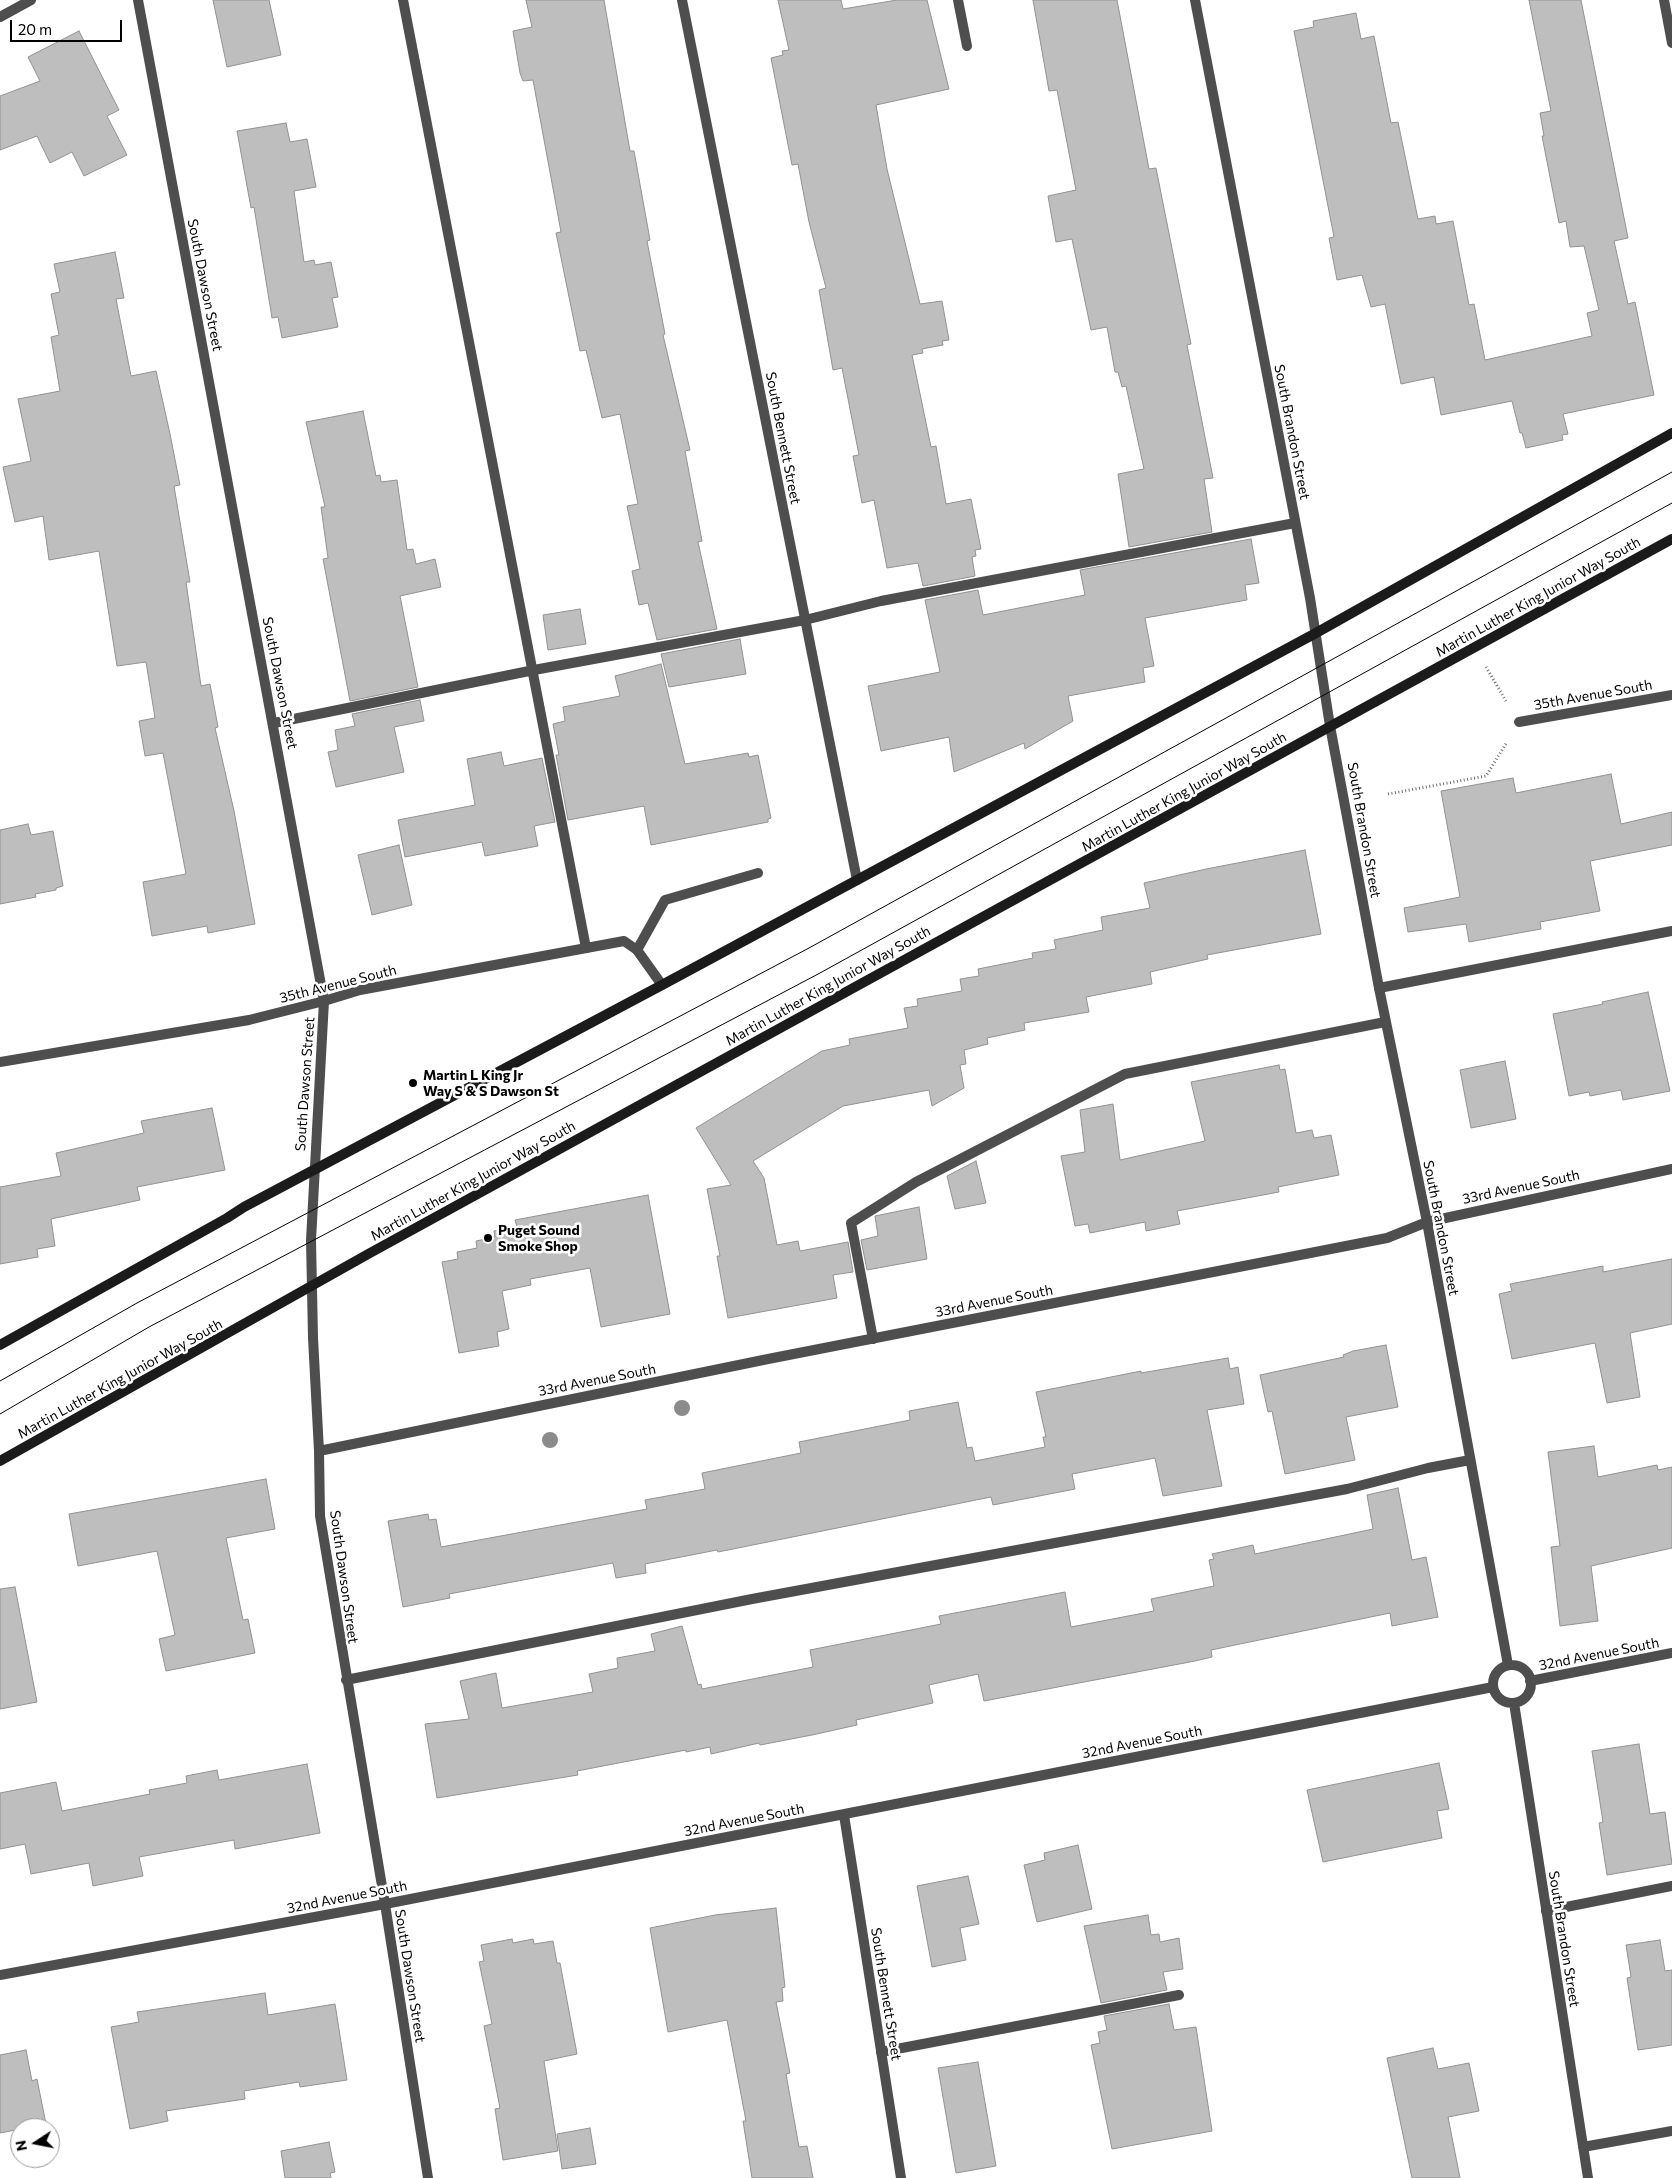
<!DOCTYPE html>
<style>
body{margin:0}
#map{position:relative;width:1672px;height:2178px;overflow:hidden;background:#fff;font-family:Commissioner,sans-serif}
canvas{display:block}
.north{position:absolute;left:10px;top:2118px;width:50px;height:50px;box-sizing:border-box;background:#fff;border:1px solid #999;border-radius:50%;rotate:259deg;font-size:14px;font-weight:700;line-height:20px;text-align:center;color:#000}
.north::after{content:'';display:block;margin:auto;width:18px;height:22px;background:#000;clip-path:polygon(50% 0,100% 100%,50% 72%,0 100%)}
.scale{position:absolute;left:10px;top:20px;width:112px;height:22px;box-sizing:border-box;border:2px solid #000;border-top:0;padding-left:6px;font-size:15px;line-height:18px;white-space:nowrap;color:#000;-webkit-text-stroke:4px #fff;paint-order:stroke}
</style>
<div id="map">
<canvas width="1672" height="2178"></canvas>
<div class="north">N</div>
<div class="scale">20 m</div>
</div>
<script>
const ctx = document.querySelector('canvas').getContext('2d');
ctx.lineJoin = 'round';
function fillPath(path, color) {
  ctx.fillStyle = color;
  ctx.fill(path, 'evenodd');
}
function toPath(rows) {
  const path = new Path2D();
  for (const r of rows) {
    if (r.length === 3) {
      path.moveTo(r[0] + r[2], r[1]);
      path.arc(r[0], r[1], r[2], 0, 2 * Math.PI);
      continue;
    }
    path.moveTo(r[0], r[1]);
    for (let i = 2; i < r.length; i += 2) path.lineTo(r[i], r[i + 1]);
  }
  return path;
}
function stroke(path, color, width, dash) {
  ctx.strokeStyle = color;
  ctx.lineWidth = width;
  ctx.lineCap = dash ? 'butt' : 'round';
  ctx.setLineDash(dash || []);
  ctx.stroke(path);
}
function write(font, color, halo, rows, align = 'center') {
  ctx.font = font + ' Commissioner,sans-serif';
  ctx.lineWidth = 5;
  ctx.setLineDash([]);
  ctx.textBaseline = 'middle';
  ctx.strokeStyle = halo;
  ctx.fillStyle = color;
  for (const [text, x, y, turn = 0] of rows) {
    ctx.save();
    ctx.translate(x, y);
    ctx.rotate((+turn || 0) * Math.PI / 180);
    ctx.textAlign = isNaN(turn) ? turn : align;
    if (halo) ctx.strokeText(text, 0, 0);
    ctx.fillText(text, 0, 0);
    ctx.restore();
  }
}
const building = toPath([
 [213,0,269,0,281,55,227,67,213,0],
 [526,0,604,0,630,151,634,151,650,240,647,241,665,334,663,335,690,450,685,451,702,541,698,542,717,629,657,640,648,603,639,605,632,571,640,569,627,506,638,504,620,414,602,418,586,350,580,351,556,233,561,232,533,80,523,81,520,73,513,31,532,27,526,0],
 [778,0,841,0,843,9,897,0,927,0,949,89,876,105,887,169,920,304,942,301,949,340,942,341,943,345,922,349,923,353,912,355,931,447,936,446,946,504,971,499,981,549,975,550,976,556,972,557,975,576,923,586,918,563,887,568,874,500,862,503,853,456,859,455,842,368,833,370,819,290,826,288,809,222,798,164,792,165,771,58,783,55,782,51,789,50,778,0],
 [1033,0,1117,0,1149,169,1156,168,1191,344,1187,345,1213,478,1204,479,1212,532,1129,547,1118,474,1144,469,1126,386,1122,387,1118,372,1115,372,1107,327,1091,330,1072,239,1056,242,1048,196,1076,190,1057,90,1049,91,1033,0],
 [1529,0,1581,0,1628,238,1614,241,1628,304,1635,302,1654,395,1563,414,1568,434,1562,435,1563,440,1526,448,1522,433,1520,433,1512,401,1441,415,1434,377,1401,384,1385,304,1371,307,1362,275,1337,280,1329,238,1334,237,1294,31,1314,27,1313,21,1356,13,1361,39,1374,36,1391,123,1398,122,1418,219,1435,216,1436,224,1453,221,1469,305,1474,304,1485,360,1592,336,1587,313,1599,310,1584,246,1570,247,1566,221,1559,223,1542,136,1544,136,1540,113,1551,111,1529,0],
 [79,31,119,110,107,116,127,155,84,176,72,152,50,163,37,136,0,150,0,96,40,81,28,57,79,31],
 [286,123,290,142,307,139,316,187,294,191,304,262,314,260,315,265,331,262,338,297,332,298,338,327,282,338,278,317,272,318,254,207,251,208,237,131,286,123],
 [115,252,124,298,116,299,131,376,156,371,170,434,180,485,174,486,190,582,186,582,201,686,210,684,218,727,215,728,234,811,255,924,208,933,207,926,152,936,143,882,186,874,163,753,145,756,139,721,155,718,146,662,117,666,99,551,49,560,43,516,15,522,3,467,31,461,18,399,60,391,51,337,59,335,51,294,60,292,54,264,115,252],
 [363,411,376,476,380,475,381,482,397,480,407,550,413,549,416,564,435,559,441,587,400,596,418,687,350,701,323,559,328,558,321,507,325,507,306,422,363,411],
 [1251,539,1259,583,1245,585,1247,600,1145,618,1154,666,1143,668,1145,682,1068,696,1073,721,1025,749,1024,743,954,772,949,737,881,751,868,686,940,672,925,600,978,590,983,615,1085,595,1080,570,1251,539],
 [580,609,586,644,548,650,543,615,580,609],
 [740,639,746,674,669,687,661,654,740,639],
 [661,664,685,764,748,753,749,757,758,755,771,818,768,819,768,822,651,845,644,806,568,820,556,755,559,755,553,724,565,721,563,707,620,696,615,676,661,664],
 [420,700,424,721,394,727,404,772,336,787,328,752,338,750,335,730,355,726,352,714,420,700],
 [501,752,504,766,542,758,555,822,534,826,538,846,485,856,482,842,405,857,398,820,475,805,467,759,501,752],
 [1611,774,1621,824,1672,812,1672,845,1590,861,1600,911,1540,922,1541,929,1469,942,1466,924,1408,932,1404,908,1460,897,1441,791,1513,778,1516,793,1611,774],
 [28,824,31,835,53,831,63,886,56,888,56,890,35,894,36,897,0,904,0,830,28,824],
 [399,845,412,905,372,915,358,855,399,845],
 [1305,850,1321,934,1207,955,1208,959,1150,972,1152,984,1086,997,1089,1012,1024,1023,1025,1030,987,1038,988,1044,964,1050,966,1064,960,1065,964,1088,932,1106,929,1090,843,1106,753,1161,764,1178,777,1245,798,1241,800,1251,848,1242,853,1272,833,1275,837,1298,728,1318,717,1256,720,1256,707,1189,731,1185,696,1128,822,1051,850,1045,849,1039,908,1028,904,1008,918,1006,917,999,962,991,960,979,979,976,978,969,1033,958,1032,953,1056,949,1054,940,1103,930,1101,917,1150,908,1144,883,1206,869,1305,850],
 [1648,992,1670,1091,1623,1100,1621,1090,1590,1096,1589,1092,1569,1096,1553,1014,1603,1004,1602,1002,1648,992],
 [1505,1061,1516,1119,1471,1128,1460,1070,1505,1061],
 [1279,1065,1280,1070,1285,1069,1296,1133,1312,1130,1314,1138,1331,1135,1339,1175,1278,1187,1279,1192,1177,1211,1180,1224,1146,1231,1145,1222,1090,1233,1088,1224,1075,1226,1061,1156,1085,1152,1080,1110,1113,1104,1120,1160,1182,1146,1205,1141,1191,1082,1279,1065],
 [212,1108,225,1170,137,1187,140,1200,51,1219,55,1246,37,1249,38,1257,0,1264,0,1187,61,1176,56,1153,144,1133,141,1121,212,1108],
 [976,1161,986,1203,955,1209,947,1176,976,1161],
 [648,1195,670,1314,601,1327,590,1268,530,1279,531,1285,502,1291,509,1329,497,1332,499,1346,459,1353,442,1262,458,1259,457,1252,477,1248,476,1241,495,1237,494,1231,517,1227,515,1220,648,1195],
 [919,1207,927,1259,867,1270,861,1240,878,1236,875,1216,919,1207],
 [1672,1259,1672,1324,1630,1333,1640,1397,1607,1403,1595,1343,1512,1359,1499,1294,1512,1291,1510,1284,1603,1266,1603,1272,1672,1259],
 [1386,1345,1398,1407,1346,1417,1355,1460,1285,1474,1272,1411,1268,1412,1260,1375,1344,1357,1343,1355,1353,1351,1386,1345],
 [1228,1358,1230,1369,1238,1367,1244,1404,1207,1410,1222,1486,1163,1496,1155,1458,1072,1474,1075,1489,993,1505,991,1497,718,1552,717,1550,645,1564,646,1573,616,1578,613,1563,449,1594,450,1598,403,1607,388,1521,428,1514,429,1520,436,1519,441,1547,647,1509,645,1500,705,1489,702,1473,801,1453,799,1442,910,1420,909,1411,958,1402,967,1448,972,1447,975,1461,1045,1447,1043,1437,1046,1437,1036,1392,1141,1371,1141,1373,1228,1358],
 [1594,1446,1598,1477,1657,1465,1658,1470,1672,1467,1672,1548,1591,1566,1598,1621,1560,1626,1551,1547,1560,1546,1548,1452,1594,1446],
 [266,1479,275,1529,226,1538,243,1620,248,1619,255,1653,166,1671,159,1639,175,1635,157,1551,78,1566,69,1514,266,1479],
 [1398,1488,1412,1560,1426,1557,1438,1617,1392,1626,1390,1613,1211,1650,1212,1657,1195,1661,984,1701,978,1674,929,1685,933,1703,856,1720,857,1725,812,1735,760,1745,759,1743,711,1754,710,1747,686,1752,686,1750,577,1771,578,1775,437,1798,425,1724,469,1719,460,1681,496,1673,502,1708,593,1692,589,1674,618,1668,617,1658,655,1651,651,1634,682,1626,698,1685,701,1684,702,1689,813,1667,810,1650,941,1624,939,1616,1065,1592,1071,1627,1154,1611,1151,1599,1214,1586,1209,1560,1214,1559,1212,1554,1253,1545,1255,1554,1373,1529,1367,1495,1398,1488],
 [15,1587,37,1702,0,1709,0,1589,15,1587],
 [1639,1744,1650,1814,1665,1812,1672,1864,1607,1875,1599,1823,1603,1822,1592,1751,1639,1744],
 [1439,1763,1449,1809,1437,1811,1442,1838,1323,1862,1307,1790,1439,1763],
 [307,1764,320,1833,235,1849,234,1840,139,1857,143,1876,93,1886,89,1863,31,1874,25,1844,0,1849,0,1793,56,1782,62,1811,150,1794,149,1790,187,1783,186,1776,217,1770,219,1780,307,1764],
 [1078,1845,1092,1909,1037,1922,1024,1865,1045,1860,1044,1853,1078,1845],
 [968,1876,979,1924,960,1928,966,1960,932,1967,917,1886,968,1876],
 [776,1908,785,1987,782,1988,783,2001,776,2002,790,2073,786,2074,799,2147,807,2146,813,2178,752,2178,743,2121,746,2121,727,2020,668,2032,650,1928,715,1915,776,1908],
 [1148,1915,1151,1935,1159,1934,1160,1942,1179,1938,1183,1969,1163,1972,1167,1990,1101,2003,1084,1926,1148,1915],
 [512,1939,513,1943,533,1939,534,1944,553,1941,557,1963,560,1963,577,2054,544,2061,558,2151,503,2160,495,2109,500,2108,484,2026,492,2024,479,1962,484,1961,481,1945,512,1939],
 [1660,1940,1665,1971,1672,1970,1672,2045,1638,2050,1627,1978,1631,1977,1626,1945,1660,1940],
 [265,1993,268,2015,335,2004,347,2080,300,2087,299,2082,244,2091,245,2099,166,2111,168,2121,130,2129,111,2027,139,2022,137,2012,265,1993],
 [1169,2004,1174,2030,1196,2027,1212,2131,1112,2149,1091,2045,1100,2043,1098,2032,1107,2030,1104,2016,1169,2004],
 [1433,2048,1438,2069,1469,2063,1479,2111,1448,2117,1460,2178,1412,2178,1387,2058,1433,2048],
 [26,2050,32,2081,37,2079,46,2124,0,2133,0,2055,26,2050],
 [978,2062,996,2166,956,2173,938,2068,978,2062],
 [590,2128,596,2164,562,2169,557,2134,590,2128],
 [329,2142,335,2172,330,2173,331,2178,285,2178,281,2151,329,2142]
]);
const path = toPath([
 [1486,667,1506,701],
 [1388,794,1486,776,1507,742]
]);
const service = toPath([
 [403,0,586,948],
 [958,0,967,46],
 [274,723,534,670,805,620,881,601,1295,523],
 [637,950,665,900,758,873],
 [1379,988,1672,931],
 [873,1339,851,1223,916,1182,1125,1074,1385,1022],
 [346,1680,752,1599,1347,1489,1428,1468,1470,1460],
 [1546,1911,1672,1886],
 [881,2052,1179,1995]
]);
const minor = toPath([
 [138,0,324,1001,311,1240,313,1338,319,1451,320,1516,385,1904,428,2178],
 [682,0,857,880],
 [1195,0,1310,598,1330,726,1379,988,1427,1222,1508,1665],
 [1664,0,1672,43],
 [0,17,31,0],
 [1519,722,1672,695],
 [0,1062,249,1020,324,1001,360,990,624,941,637,950,662,985],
 [319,1451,768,1359,1387,1238,1427,1222,1672,1169],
 [1512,1684,19],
 [1530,1681,1672,1653],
 [1514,1703,1588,2178],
 [844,1815,901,2178],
 [0,1975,385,1904,1493,1687],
 [1583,2147,1672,2131]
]);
const secondary = toPath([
 [0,1345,227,1218,244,1207,662,985,1316,633,1672,433],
 [0,1461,370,1253,1672,539]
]);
const tram = toPath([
 [0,1381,137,1303,809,948,1672,472],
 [0,1414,149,1327,820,973,1672,503]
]);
const trees = [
 [682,1408],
 [550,1440]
];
const markers = [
 [413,1083,5,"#000"],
 [488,1238,5,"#000"]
];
const streetNames = [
 ["South Dawson Street",205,285,79],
 ["South Brandon Street",1292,432,79],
 ["South Bennett Street",783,438,79],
 ["Martin Luther King Junior Way South",1538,597,-29],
 ["South Dawson Street",280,683,79],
 ["35th Avenue South",1593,695,-10],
 ["Martin Luther King Junior Way South",1184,792,-29],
 ["South Brandon Street",1364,830,80],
 ["35th Avenue South",338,984,-14],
 ["Martin Luther King Junior Way South",828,986,-29],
 ["South Dawson Street",305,1084,-86],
 ["Martin Luther King Junior Way South",473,1181,-29],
 ["33rd Avenue South",1521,1187,-12],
 ["South Brandon Street",1441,1228,79],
 ["33rd Avenue South",994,1301,-11],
 ["Martin Luther King Junior Way South",120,1379,-29],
 ["33rd Avenue South",597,1380,-11],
 ["South Dawson Street",344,1577,82],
 ["32nd Avenue South",1599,1654,-11],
 ["32nd Avenue South",1142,1742,-11],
 ["32nd Avenue South",744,1820,-11],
 ["32nd Avenue South",347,1897,-11],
 ["South Brandon Street",1564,1939,81],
 ["South Dawson Street",410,1976,81],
 ["South Bennett Street",886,1994,81]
];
const poiNames = [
 ["Martin L King Jr",423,1075],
 ["Way S & S Dawson St",423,1091],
 ["Puget Sound",498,1230],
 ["Smoke Shop",498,1246]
];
fillPath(building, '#bebebe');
stroke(building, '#929292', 1);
stroke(path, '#707070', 3, [1, 2.5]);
stroke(service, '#4e4e4e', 10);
stroke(minor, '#4e4e4e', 10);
stroke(secondary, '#1b1b1b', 10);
stroke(tram, '#000', 1);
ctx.fillStyle = '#8b8b8b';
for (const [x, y] of trees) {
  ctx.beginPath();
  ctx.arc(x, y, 8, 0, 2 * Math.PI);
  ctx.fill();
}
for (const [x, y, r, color] of markers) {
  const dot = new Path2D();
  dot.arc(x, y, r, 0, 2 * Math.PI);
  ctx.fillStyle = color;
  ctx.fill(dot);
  stroke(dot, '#fff', 2);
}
write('14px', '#000', '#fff', streetNames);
write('bold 14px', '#000', '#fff', poiNames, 'left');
</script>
